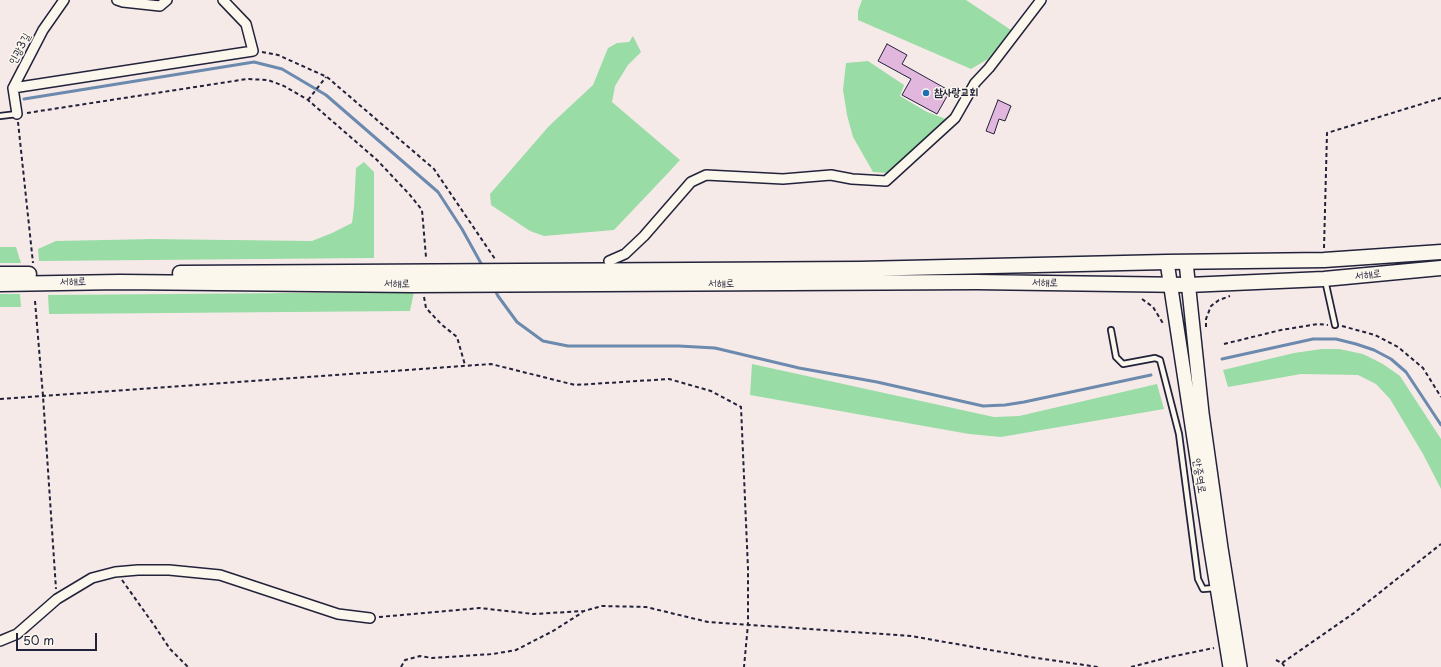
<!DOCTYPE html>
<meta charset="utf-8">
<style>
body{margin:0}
#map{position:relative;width:1441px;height:667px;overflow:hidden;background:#f6eae9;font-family:"Playpen Sans",sans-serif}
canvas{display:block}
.scale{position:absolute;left:16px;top:633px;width:81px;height:18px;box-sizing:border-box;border:2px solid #22223b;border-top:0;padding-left:5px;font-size:12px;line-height:14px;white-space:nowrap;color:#22223b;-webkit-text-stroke:3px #fbf7ec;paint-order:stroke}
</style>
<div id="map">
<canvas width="1441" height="667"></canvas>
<div class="scale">50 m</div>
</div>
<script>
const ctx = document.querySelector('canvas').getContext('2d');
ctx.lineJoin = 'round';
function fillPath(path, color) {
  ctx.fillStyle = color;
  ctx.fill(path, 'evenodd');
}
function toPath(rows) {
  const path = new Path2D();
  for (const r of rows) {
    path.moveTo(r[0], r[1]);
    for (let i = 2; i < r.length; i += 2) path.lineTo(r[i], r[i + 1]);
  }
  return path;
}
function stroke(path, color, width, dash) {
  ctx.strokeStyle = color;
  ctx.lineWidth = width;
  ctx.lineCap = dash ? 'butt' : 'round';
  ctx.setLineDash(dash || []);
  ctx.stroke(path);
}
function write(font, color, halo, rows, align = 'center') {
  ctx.font = font + ' "Playpen Sans","Poor Story",sans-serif';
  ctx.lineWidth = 3;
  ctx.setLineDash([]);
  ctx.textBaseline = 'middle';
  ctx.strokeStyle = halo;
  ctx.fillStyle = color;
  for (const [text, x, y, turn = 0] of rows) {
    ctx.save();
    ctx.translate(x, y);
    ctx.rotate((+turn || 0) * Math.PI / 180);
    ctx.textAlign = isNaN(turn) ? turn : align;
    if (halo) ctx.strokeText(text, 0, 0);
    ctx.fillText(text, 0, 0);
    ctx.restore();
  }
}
const green = toPath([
 [862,0,966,0,1011,30,988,59,971,69,858,20,858,11],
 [633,36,641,52,628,65,615,86,612,102,680,160,670,171,614,230,544,236,530,231,491,205,490,194,549,126,593,85,608,48,617,43,629,42],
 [868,61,904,85,900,96,927,112,946,119,887,173,873,172,853,137,847,115,843,90,846,63],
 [364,162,374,172,374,258,39,261,38,249,56,241,152,239,312,241,332,233,352,223,354,207,356,168],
 [0,247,16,247,21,263,0,263],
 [414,292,410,311,49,314,48,295],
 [0,294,20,294,21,307,0,307],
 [1322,349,1339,349,1363,354,1383,364,1400,376,1441,439,1441,489,1423,454,1390,399,1376,384,1358,375,1301,374,1228,387,1223,370,1294,353],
 [752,364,994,417,1019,416,1157,384,1164,409,1001,437,969,434,750,395]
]);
const stream = toPath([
 [24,99,254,62,282,69,326,95,438,192,462,229,483,267],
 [494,288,498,296,517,322,543,341,568,346,679,346,715,348,799,368,877,382,983,406,1005,405,1024,402,1151,375],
 [1222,359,1313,339,1336,339,1356,344,1374,350,1391,359,1406,372,1441,425]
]);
const building = toPath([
 [887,44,907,55,902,64,950,91,937,114,902,95,911,79,878,61,887,44],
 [998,100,1011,106,1005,121,999,119,994,134,986,131,998,100]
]);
const path = toPath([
 [262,52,278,55,327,77,434,169,495,259],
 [308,100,326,77],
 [27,113,247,79,268,80,284,86,308,100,377,160,410,195,422,210,426,257],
 [18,122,33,263],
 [1324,248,1327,133,1441,98],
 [424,297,426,308,441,324,457,337,465,365],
 [1142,299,1153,307,1164,325],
 [35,301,43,396,56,589],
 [1342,326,1375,335,1398,347,1423,368,1441,397],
 [1206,327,1206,319,1211,306,1219,300,1230,296],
 [1224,344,1281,330,1318,324,1328,325],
 [0,399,491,364,575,385,669,379,711,391,741,407,748,569,748,624,744,667],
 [122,580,154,625,170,649,188,667],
 [379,617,480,608,533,614,584,611,602,606,646,607,708,622,911,636,1030,657,1098,667],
 [1276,660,1282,663,1354,613,1441,544],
 [1282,663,1285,667],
 [401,667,405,660,420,656,432,658,493,654,516,650,553,631,583,612],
 [1131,667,1170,657,1214,648]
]);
const lane = toPath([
 [0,116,17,114],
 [1325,280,1335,325],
 [1111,330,1116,357,1123,364,1155,358,1160,360,1179,434,1198,579,1203,589,1215,588]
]);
const street = toPath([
 [117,0,123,2,160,6,167,0],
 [13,88,253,51,246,24,223,0],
 [17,114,13,88,43,30,64,0],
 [609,261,625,254,644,236,691,182,706,175,783,179,831,175,852,179,886,181,955,118,975,83,989,68,1041,0],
 [0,641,17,634,57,599,92,578,115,572,138,570,169,570,220,575,338,614,370,618]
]);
const secondary = toPath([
 [1167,262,1211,550,1230,667],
 [1186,262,1202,413,1221,548,1240,667]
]);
const primary = toPath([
 [180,273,860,269,1167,262,1324,260,1441,252],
 [0,274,29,274],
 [0,284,120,282,413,285,976,282,1188,285,1324,279,1441,268]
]);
const markers = [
 [926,93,4,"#1f6fb2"]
];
const streetNames = [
 ["인광3길",20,49,-62],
 ["서해로",1368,275,-6],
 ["서해로",73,282,-1],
 ["서해로",1045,283,1],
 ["서해로",397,284,1],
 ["서해로",721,284],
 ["안중역로",1199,476,81]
];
const poiNames = [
 ["참사랑교회",934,93]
];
fillPath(green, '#9adca6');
stroke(stream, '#6b8aad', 3);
fillPath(building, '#e1b7dd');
stroke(building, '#22223b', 1);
stroke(lane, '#22223b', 8);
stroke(street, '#22223b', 12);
stroke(secondary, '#22223b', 16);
stroke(primary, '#22223b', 17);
stroke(path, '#22223b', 2, [4, 3]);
stroke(lane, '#fbf7ec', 4.5);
stroke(street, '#fbf7ec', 9);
stroke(secondary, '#fbf7ec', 13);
stroke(primary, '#fbf7ec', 14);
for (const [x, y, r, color] of markers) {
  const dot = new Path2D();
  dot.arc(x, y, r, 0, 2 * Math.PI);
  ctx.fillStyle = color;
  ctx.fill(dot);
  stroke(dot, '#fbf7ec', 1.5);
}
write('11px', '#22223b', '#fbf7ec', streetNames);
write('bold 11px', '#22223b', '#fbf7ec', poiNames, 'left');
</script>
